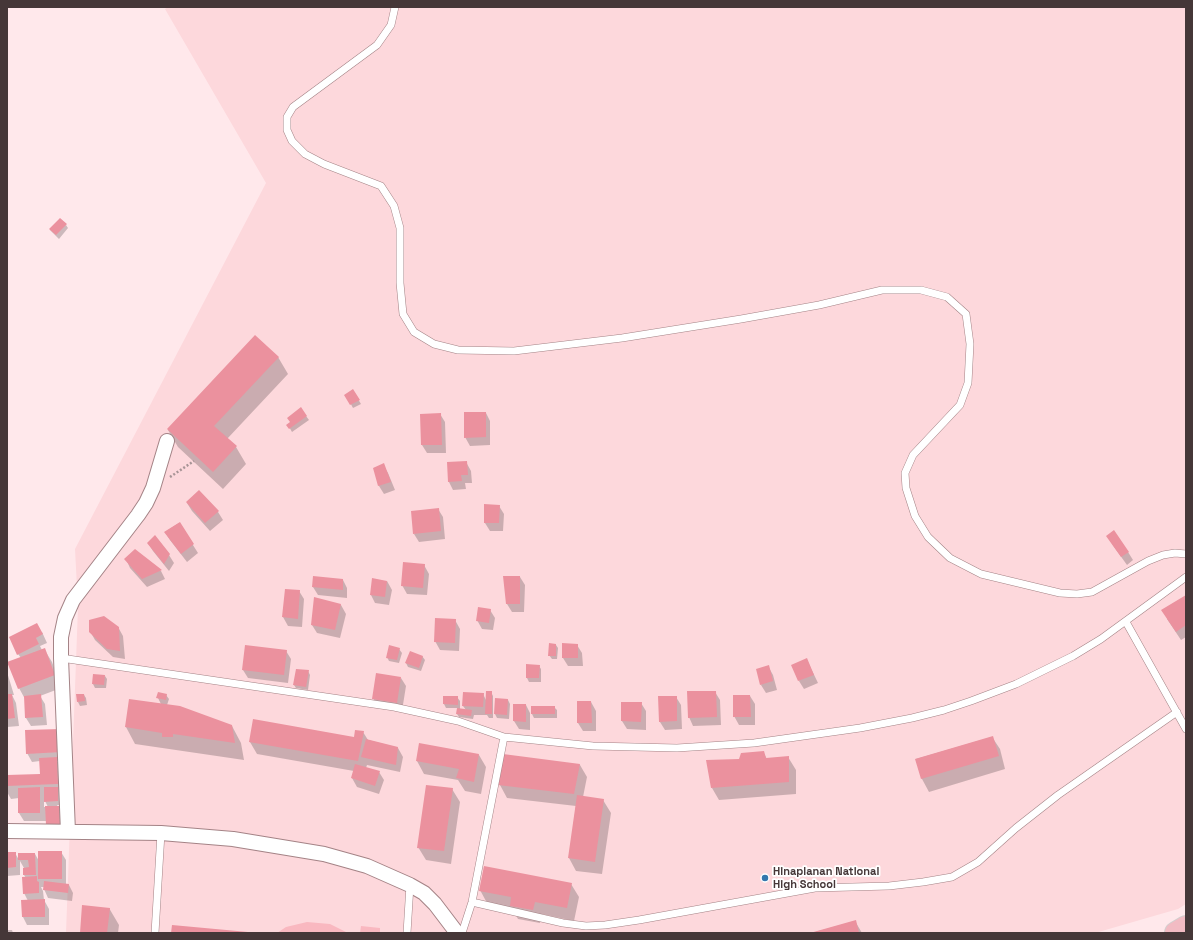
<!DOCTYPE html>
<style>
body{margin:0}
#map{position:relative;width:1193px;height:940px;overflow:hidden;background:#ffe8eb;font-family:"Space Grotesk",sans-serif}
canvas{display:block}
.frame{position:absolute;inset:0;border:8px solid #453738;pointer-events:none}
</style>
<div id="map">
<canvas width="1193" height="940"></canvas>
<div class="frame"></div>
</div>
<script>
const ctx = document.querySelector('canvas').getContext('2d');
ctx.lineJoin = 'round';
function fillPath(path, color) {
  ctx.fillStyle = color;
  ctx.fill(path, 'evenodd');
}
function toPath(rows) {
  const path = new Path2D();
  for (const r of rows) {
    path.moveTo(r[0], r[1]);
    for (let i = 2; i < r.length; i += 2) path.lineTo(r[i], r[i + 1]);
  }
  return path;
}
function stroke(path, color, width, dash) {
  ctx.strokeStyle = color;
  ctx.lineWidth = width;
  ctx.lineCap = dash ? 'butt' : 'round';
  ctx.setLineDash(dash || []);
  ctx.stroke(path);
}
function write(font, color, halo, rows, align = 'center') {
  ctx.font = font + ' "Space Grotesk",sans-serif';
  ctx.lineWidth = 3.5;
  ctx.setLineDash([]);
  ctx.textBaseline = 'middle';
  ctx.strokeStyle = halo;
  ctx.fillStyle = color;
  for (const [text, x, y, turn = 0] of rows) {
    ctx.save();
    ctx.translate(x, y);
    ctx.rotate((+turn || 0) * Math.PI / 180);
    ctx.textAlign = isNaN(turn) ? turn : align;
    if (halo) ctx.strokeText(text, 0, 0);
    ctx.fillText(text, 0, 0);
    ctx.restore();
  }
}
const built = toPath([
 [168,7,1186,7,1186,904,1178,909,1095,933,66,933,78,607,75,549,266,183,165,9]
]);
const green = toPath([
 [307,922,330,924,348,933,277,933,286,927],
 [361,926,380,928,380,933,360,933]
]);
const shadow = toPath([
 [66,225,68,228,59,239,50,230],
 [278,357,288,374,227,439,236,447,246,464,223,489,178,447,168,430],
 [353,391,361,404,353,408,346,395],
 [486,413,490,421,490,445,470,446,465,437],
 [440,414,445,422,446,453,427,453,422,445],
 [306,416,309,420,292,432,288,425,291,423],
 [466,462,471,471,472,483,465,483,466,489,453,490,449,482,448,463],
 [383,465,388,473,395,490,384,494,379,486,374,468],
 [187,503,218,512,223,520,210,531,192,511],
 [499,506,504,514,503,531,490,531,485,523],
 [438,509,443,517,445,539,419,542,414,534],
 [179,523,198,553,187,562,170,540,165,532],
 [148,543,169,555,174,563,169,571,153,551],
 [1112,544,1128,552,1133,560,1127,565],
 [135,551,161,571,165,579,147,587,130,568,126,559],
 [424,565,429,574,427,595,407,594,402,585],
 [520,577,525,585,524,612,512,612,507,604],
 [343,580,347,588,347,598,318,595,313,587],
 [387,581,392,590,389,605,375,603,371,595],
 [286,590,299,591,304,599,302,627,288,626,283,617],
 [1186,596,1186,637,1181,640,1167,619],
 [315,599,341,605,346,614,340,638,317,633,312,625],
 [490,610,495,618,493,630,482,629,477,620],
 [455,620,460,629,459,651,440,650,435,641],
 [118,627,123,636,125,659,113,657,95,640,90,631],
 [42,632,47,643,40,646,42,650,44,649,52,662,61,688,40,696,45,704,47,725,31,726,26,718,25,699,19,688,21,658,18,654],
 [563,644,577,645,582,653,583,666,568,666,563,658],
 [556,645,558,648,557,659,552,659,549,655],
 [246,646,286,651,291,659,288,683,248,678,243,670],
 [399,649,402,653,399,663,389,661,387,657],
 [422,656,425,660,421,671,408,667,406,663],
 [807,660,818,683,804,689,799,681],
 [539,666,541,669,541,682,529,682,527,678],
 [768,666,773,675,777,690,766,693,761,685],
 [308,671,310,675,308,690,296,688,294,685],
 [7,672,14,695,12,695,16,703,19,726,7,727],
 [105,676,107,679,106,688,95,688,93,684],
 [401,678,406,686,402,711,378,707,373,698],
 [491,692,493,696,493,718,489,718,487,715,474,715,473,719,459,717,457,714,458,708,446,708,444,704,444,697,457,697,460,701,460,710,466,710,463,706,464,693,483,694,486,700],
 [715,692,720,700,721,725,693,726,689,717],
 [84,695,86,698,87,705,80,706,78,702],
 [166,695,169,699,167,705,232,726,241,743,244,760,135,744,126,727,130,700,161,704,158,698],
 [750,696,755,704,755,725,739,725,734,716],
 [676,697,681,705,682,729,665,730,660,722],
 [496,699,508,700,510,704,509,719,497,718,495,714],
 [591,702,596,711,596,731,583,731,578,723],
 [641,703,646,711,646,730,627,729,622,721],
 [514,705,526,705,530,713,530,730,519,729,514,721],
 [554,707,557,710,557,718,534,718,532,714],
 [60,730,66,760,57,761,63,771,60,797,60,805,57,805,63,815,64,833,51,833,46,821,24,821,19,813,19,798,11,799,7,792,7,776,41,775,40,761,32,762,27,753],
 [44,799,48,807,44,807],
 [363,732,368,740,398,748,403,757,400,772,367,765,366,768,379,772,384,780,379,794,357,787,352,778,354,771,257,754,250,742,354,738],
 [992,737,1000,749,1005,769,929,792,922,779,916,759],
 [763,752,767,759,788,757,796,770,796,794,719,800,712,788,740,760],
 [479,755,486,767,481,794,465,791,458,780,424,774,417,761],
 [503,755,580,765,587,777,583,797,603,800,611,813,602,874,576,871,569,858,576,806,507,798,500,785],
 [452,789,460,802,451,864,426,860,418,847],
 [61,852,66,860,66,885,69,885,73,893,72,901,48,898,44,889,44,887,41,887,43,891,44,900,49,909,49,925,27,925,23,917,28,901,24,893,26,878,24,875,24,868,20,861,20,875,7,876,7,853,15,853,19,860,19,854,35,854,39,861],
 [571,884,579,897,574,921,542,914,540,923,518,919,512,908,487,903,480,890],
 [109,908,119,925,118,933,81,933],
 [855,921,862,933,812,933],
 [7,930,12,930,13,933,7,933]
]);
const building = toPath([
 [60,218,67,224,56,235,49,229],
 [255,335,279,357,214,426,237,446,213,472,167,429],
 [353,389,360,400,350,405,344,395],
 [301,407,307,416,289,429,286,425,290,422,287,418],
 [464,412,486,412,486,437,464,438],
 [441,413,442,445,421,445,420,414],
 [467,461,468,475,461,475,462,481,448,482,447,462],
 [384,463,391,482,378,486,373,468],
 [199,490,219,511,205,523,186,502],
 [484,504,500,505,499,523,484,523],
 [439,508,441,531,413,534,411,511],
 [180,522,194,544,181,554,164,532],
 [1114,530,1129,552,1121,557,1106,536],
 [155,535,170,554,164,564,147,543],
 [135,549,162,570,142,579,124,559],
 [403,562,425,564,423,588,401,586],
 [313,576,343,579,343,590,312,587],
 [503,576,520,576,520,604,506,604],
 [372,578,387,581,385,597,370,595],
 [285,589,300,590,298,619,282,617],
 [1186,595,1186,625,1176,632,1161,610],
 [314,597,341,604,335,630,311,625],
 [478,607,491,609,489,623,476,621],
 [104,616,119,627,120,651,107,649,89,632,89,620],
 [435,618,456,619,455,643,434,642],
 [37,623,43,634,36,638,39,644,17,655,9,637],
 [549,643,556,644,556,656,548,656],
 [562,643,578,644,578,658,562,658],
 [245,645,287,650,284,675,242,670],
 [389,645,400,648,397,660,386,658],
 [45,648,55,675,18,689,7,662],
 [410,651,423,656,419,668,405,663],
 [807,658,814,675,798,681,791,665],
 [526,664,540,665,539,678,526,678],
 [769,665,773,681,760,685,756,669],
 [296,669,309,670,306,687,293,685],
 [376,673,401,677,397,703,372,699],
 [93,674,105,675,104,685,92,684],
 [486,691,492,691,492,714,485,714],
 [687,691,716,691,717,717,688,718],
 [158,692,167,694,166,700,156,698],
 [463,692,484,693,483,707,462,706],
 [7,694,12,694,15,718,7,719],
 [41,694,43,717,25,718,24,696],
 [76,694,84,694,85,701,77,702],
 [733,695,750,695,751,717,733,717],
 [443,696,458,696,458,705,443,704],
 [658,696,677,696,677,721,659,722],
 [495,698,508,699,507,715,494,714],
 [129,699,180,706,232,725,235,743,173,734,173,737,162,737,162,733,125,727],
 [577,701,591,701,592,723,577,723],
 [621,702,642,702,641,722,621,721],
 [513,704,526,704,526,722,513,721],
 [531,706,555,706,555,714,531,714],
 [457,708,472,710,471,716,456,714],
 [253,719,354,737,355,730,364,731,358,761,249,742],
 [61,729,62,752,26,754,25,730],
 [993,736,999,756,921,779,915,759],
 [366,739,398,747,396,765,361,757],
 [419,743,479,754,474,782,456,778,459,769,416,761],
 [764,751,766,758,789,756,789,782,711,788,706,760,739,759,741,753],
 [503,754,580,764,574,794,498,785],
 [57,757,58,784,7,786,7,775,40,774,39,758],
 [355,764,380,771,375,786,351,778],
 [426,785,453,788,444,851,417,848],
 [40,787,40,813,18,813,18,788],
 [44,787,58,787,58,801,44,802],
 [577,795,604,799,595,862,568,858],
 [45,806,59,806,60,824,46,825],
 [38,851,62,851,62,879,38,879],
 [7,852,16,852,16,867,7,868],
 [18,853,35,853,36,875,23,875,23,868,29,867,28,860,18,860],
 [484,866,572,883,567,908,535,902,533,910,510,906,511,897,479,891],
 [37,876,37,881,39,882,39,893,23,894,22,877],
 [44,881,69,884,68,893,43,890],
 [45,899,45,917,22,917,21,900],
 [82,905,110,908,107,933,80,933],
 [856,920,859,933,810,933],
 [172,925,248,932,248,933,171,933]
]);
const path = toPath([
 [170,477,194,461]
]);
const lane = toPath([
 [395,7,391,25,377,45,293,107,287,117,287,130,292,141,305,154,324,164,381,186,394,206,400,228,400,283,403,314,414,332,434,344,458,350,514,351,622,338,741,319,819,305,882,290,921,290,947,297,966,314,970,344,968,383,960,405,913,455,905,473,906,488,915,516,928,537,950,558,981,574,1060,593,1077,594,1092,592,1148,561,1163,555,1175,553,1186,554],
 [1126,622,1186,729],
 [61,658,394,707,458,721,504,737,593,746,677,748,754,743,860,728,912,718,944,710,971,701,1016,684,1073,656,1101,639,1186,577],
 [472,902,563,923,586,926,605,925,639,920,815,888,889,886,923,882,952,877,978,862,1016,828,1058,795,1177,712],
 [155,933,161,833],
 [407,933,410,885],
 [462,933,472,902,504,737]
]);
const street = toPath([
 [7,831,161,833,233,839,324,854,367,866,410,885,424,893,435,904,457,933],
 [68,832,61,658,61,637,65,618,73,600,138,515,146,503,153,488,167,441]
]);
const primary = toPath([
 [1176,933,1186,927]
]);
const markers = [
 [765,878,4,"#3477ad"]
];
const poiNames = [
 ["Hinaplanan National",773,872],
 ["High School",773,885]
];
fillPath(built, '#fdd8dc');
fillPath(green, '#f9b8c0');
fillPath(shadow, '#0003');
fillPath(building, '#eb919e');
stroke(lane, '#a48386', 8);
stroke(street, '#a48386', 16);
stroke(primary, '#d2cfcf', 24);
stroke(path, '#a79496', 2.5, [2, 2]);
stroke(lane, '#fff', 7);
stroke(street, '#fff', 14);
stroke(primary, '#f2bbc3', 22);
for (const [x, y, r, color] of markers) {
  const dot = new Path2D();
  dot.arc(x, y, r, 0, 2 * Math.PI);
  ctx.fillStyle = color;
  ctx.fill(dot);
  stroke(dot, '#fff', 1.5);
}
write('bold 11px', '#453738', '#fff', poiNames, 'left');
</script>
